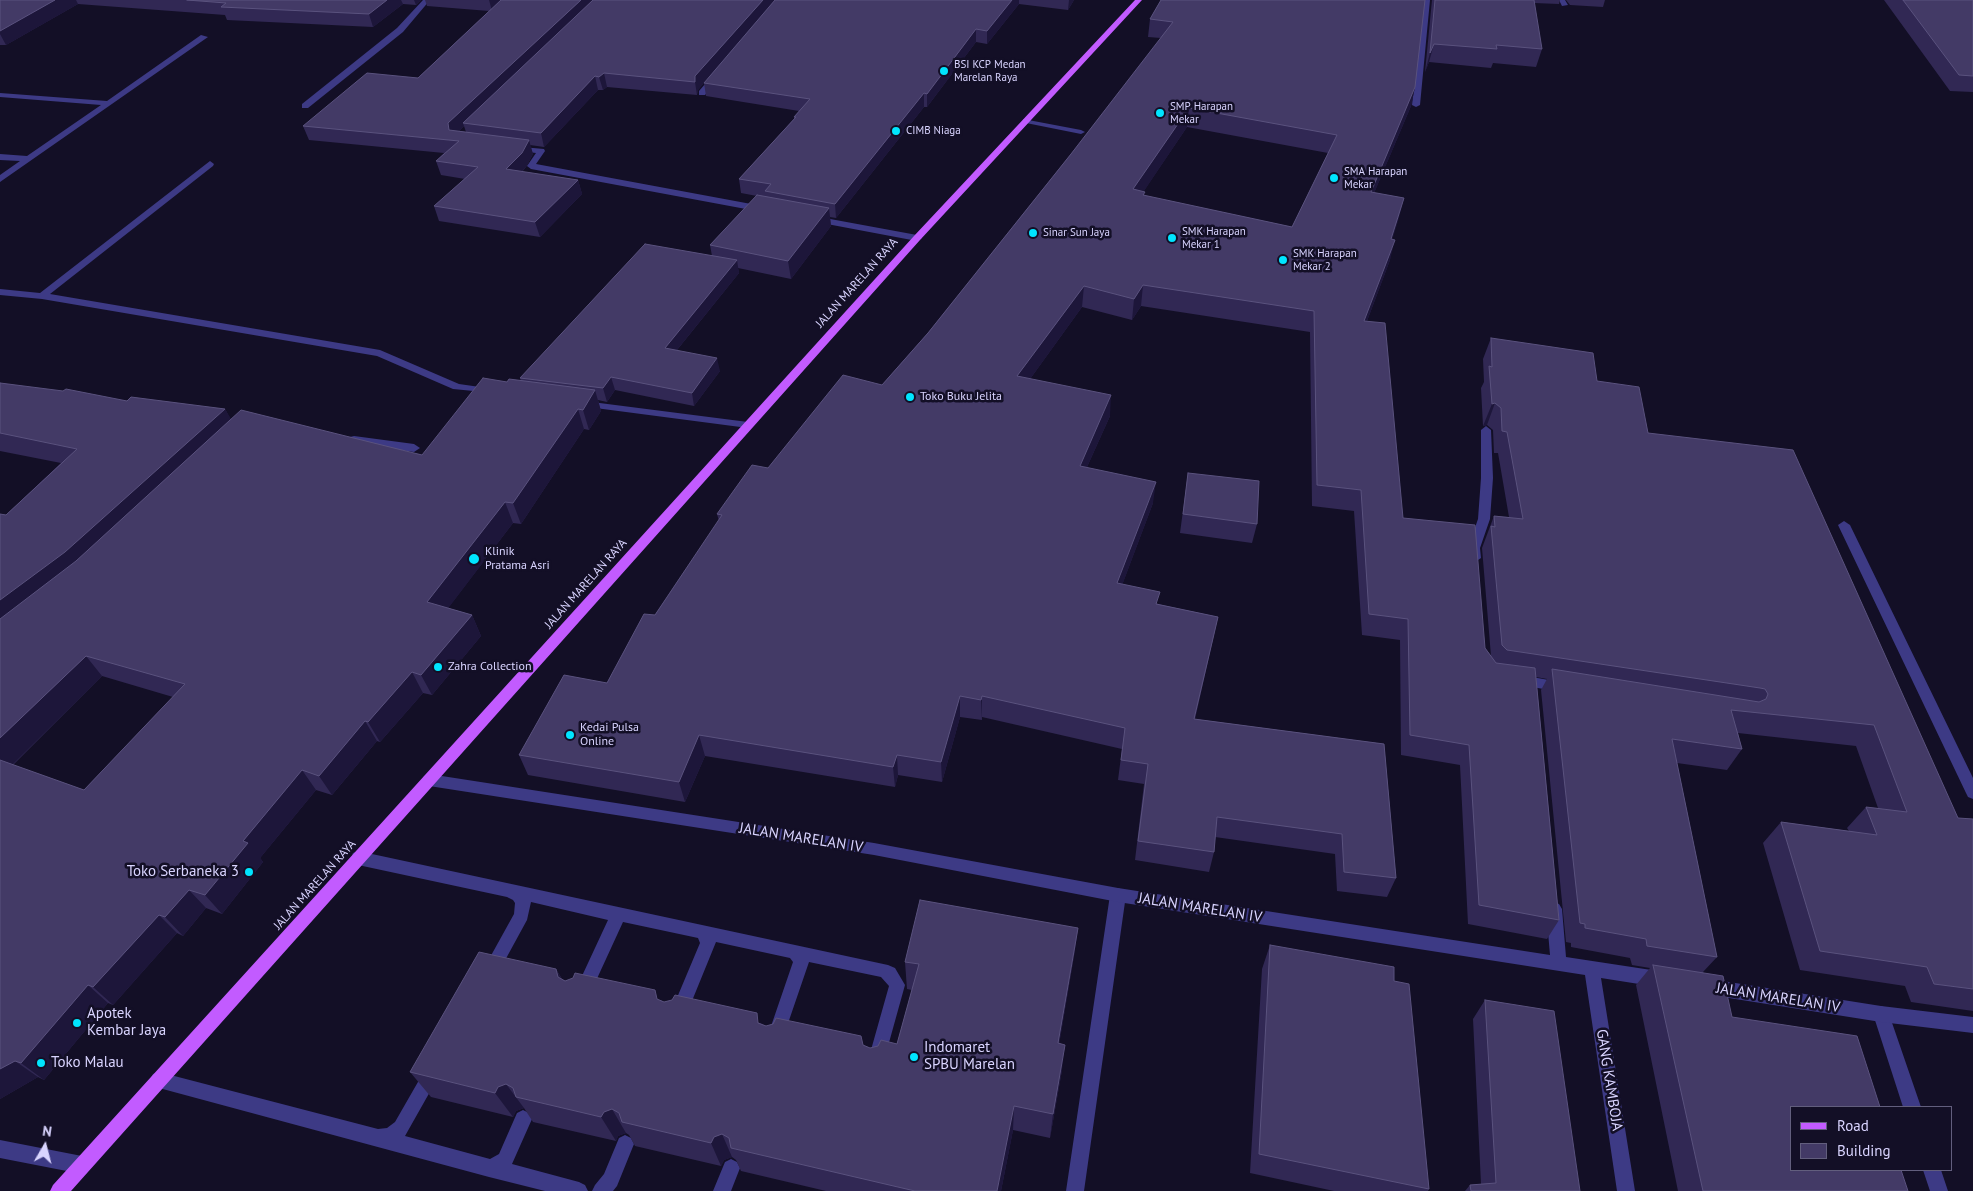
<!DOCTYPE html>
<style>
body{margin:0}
#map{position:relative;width:1973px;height:1191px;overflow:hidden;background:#130f26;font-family:"PT Sans",sans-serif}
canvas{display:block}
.legend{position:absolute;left:1790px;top:1106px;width:162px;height:65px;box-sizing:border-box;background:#130f26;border:1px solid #625e7d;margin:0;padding:6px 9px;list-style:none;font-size:15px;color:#d9d4ff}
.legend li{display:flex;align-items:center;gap:10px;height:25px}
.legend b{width:25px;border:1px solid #625e7d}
.north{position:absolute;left:20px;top:1121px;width:50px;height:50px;-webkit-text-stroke:4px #130f26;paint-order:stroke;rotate:8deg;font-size:14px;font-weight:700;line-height:20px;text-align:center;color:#d9d4ff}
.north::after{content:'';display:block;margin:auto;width:18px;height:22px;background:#d9d4ff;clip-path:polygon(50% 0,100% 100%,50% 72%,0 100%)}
</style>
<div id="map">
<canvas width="1973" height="1191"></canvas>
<ul class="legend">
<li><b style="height:6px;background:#c25bff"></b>Road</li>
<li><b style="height:14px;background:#433a66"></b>Building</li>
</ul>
<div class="north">N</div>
</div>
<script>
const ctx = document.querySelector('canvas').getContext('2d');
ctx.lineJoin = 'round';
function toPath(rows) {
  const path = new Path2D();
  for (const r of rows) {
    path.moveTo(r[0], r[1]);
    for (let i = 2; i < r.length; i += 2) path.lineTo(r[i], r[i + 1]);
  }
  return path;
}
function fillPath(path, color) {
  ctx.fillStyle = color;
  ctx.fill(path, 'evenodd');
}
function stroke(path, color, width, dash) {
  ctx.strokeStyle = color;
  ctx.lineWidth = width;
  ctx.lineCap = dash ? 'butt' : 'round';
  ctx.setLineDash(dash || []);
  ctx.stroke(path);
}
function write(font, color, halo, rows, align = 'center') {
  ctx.font = font + ' "PT Sans",sans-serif';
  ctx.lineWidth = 5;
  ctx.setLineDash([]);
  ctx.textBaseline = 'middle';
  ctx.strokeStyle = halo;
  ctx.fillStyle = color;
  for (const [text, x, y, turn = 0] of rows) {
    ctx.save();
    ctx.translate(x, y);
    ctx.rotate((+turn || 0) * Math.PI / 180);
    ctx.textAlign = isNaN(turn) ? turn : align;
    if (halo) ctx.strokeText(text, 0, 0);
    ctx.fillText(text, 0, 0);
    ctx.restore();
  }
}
const lane = toPath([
 [1023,119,1081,130,1085,132,1081,134,1026,123,1023,123,1023,119],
 [358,851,888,965,895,968,905,985,885,1057,883,1063,877,1065,871,1063,869,1057,889,986,881,977,809,962,784,1035,782,1041,776,1043,770,1041,768,1035,793,962,790,958,716,942,685,1018,679,1020,673,1018,671,1012,700,943,698,938,623,922,589,996,583,999,577,996,575,991,608,920,531,902,527,920,497,975,491,977,485,975,483,970,514,914,515,903,513,900,507,897,358,865,353,863,351,858,353,853,358,851],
 [1118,888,1123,890,1126,895,1084,1191,1066,1191,1110,895,1113,890,1118,888],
 [1881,1006,1887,1008,1889,1014,1921,1107,1903,1107,1873,1014,1875,1008,1881,1006],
 [432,1066,438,1068,440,1074,405,1136,490,1159,499,1154,517,1113,523,1110,529,1113,532,1119,512,1164,579,1182,585,1185,588,1191,545,1191,489,1177,159,1088,153,1086,150,1080,153,1074,159,1072,378,1129,387,1128,395,1122,426,1068,432,1066],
 [625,1135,631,1138,634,1144,617,1186,613,1191,592,1191,595,1185,604,1174,619,1138,625,1135],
 [731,1159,737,1162,740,1168,731,1191,713,1191,725,1162,731,1159],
 [1923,1170,1941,1170,1948,1191,1930,1191,1923,1170]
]);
const street = toPath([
 [423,0,430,0,403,32,308,108,302,108,302,104,397,28,423,0],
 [1424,0,1430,0,1420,105,1416,107,1412,105,1424,0],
 [1559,0,1565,0,1568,5,1562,6,1559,0],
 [201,35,208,37,0,182,0,175,20,161,0,160,0,154,27,156,101,105,0,97,0,93,107,101,201,35],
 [712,76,719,78,705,95,699,95,699,91,712,76],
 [511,146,544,149,545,151,536,164,762,206,766,209,762,212,531,169,527,166,536,153,511,150,511,146],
 [210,161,214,164,213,166,50,294,380,350,459,384,494,389,494,393,453,389,377,356,42,299,0,295,0,289,40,293,210,161],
 [814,216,917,235,922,238,917,241,811,221,810,219,814,216],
 [584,401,748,422,753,425,748,428,580,406,579,404,580,402,584,401],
 [1486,426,1491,430,1493,478,1490,519,1480,548,1481,558,1475,562,1469,558,1468,548,1478,519,1481,478,1481,430,1486,426],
 [354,436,414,444,420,448,414,452,350,443,348,440,350,437,354,436],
 [1844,521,1850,525,1973,778,1973,799,1968,797,1966,793,1838,525,1844,521],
 [1532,677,1560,682,1565,683,1567,687,1565,691,1560,692,1527,686,1525,682,1527,678,1532,677],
 [429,774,874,843,1118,888,1550,955,1546,909,1549,904,1554,902,1559,904,1562,909,1566,957,1658,971,1664,974,1666,979,1664,984,1658,987,1601,978,1635,1191,1617,1191,1585,975,1118,902,874,855,429,786,424,784,422,780,424,776,429,774],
 [1710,979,1881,1006,1973,1017,1973,1033,1881,1022,1710,995,1704,992,1702,987,1704,982,1710,979],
 [0,1140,82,1156,88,1159,91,1165,88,1171,82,1174,0,1158,0,1140]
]);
const primary = toPath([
 [1135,0,1142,0,920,240,71,1191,50,1191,53,1185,914,236,1135,0]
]);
const wall = toPath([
 [0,0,421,0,416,5,403,4,373,27,227,20,225,15,78,4,6,45,0,45],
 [425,0,1074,0,1068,10,1019,4,987,44,976,42,927,107,924,107,836,218,830,217,831,226,791,279,738,268,739,273,677,350,720,371,694,406,615,390,607,402,598,400,601,411,589,430,584,429,521,524,513,523,448,608,472,615,481,636,432,695,423,693,380,742,377,741,332,795,316,790,260,858,263,862,222,914,206,908,183,936,177,933,113,1005,108,1003,44,1080,38,1077,0,1099,0,514,6,515,61,463,0,451,0,383,127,401,225,409,231,420,422,455,507,382,521,381,520,378,712,256,710,245,757,196,741,193,739,179,794,119,794,117,799,111,706,96,704,83,718,66,698,90,697,95,607,87,603,90,598,90,544,147,530,145,533,154,526,167,522,172,578,180,582,194,540,237,439,221,434,206,465,179,441,175,436,161,444,153,309,140,303,126,418,78,489,11,427,6],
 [464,126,466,132,459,131],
 [102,676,173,697,84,790,13,765],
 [1161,0,1415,87,1411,106,1374,193,1404,198,1392,239,1390,260,1367,321,1403,518,1485,648,1491,656,1482,548,1494,516,1509,517,1498,453,1494,453,1493,430,1487,425,1483,426,1481,388,1484,382,1483,359,1491,338,1597,381,1648,433,1958,818,1973,819,1973,1011,1911,1002,1905,986,1800,970,1763,843,1781,822,1849,831,1847,828,1866,807,1878,808,1856,746,1738,733,1742,749,1727,770,1677,763,1717,957,1703,972,1732,1017,1908,1191,1678,1191,1636,985,1650,968,1632,965,1630,958,1571,947,1571,943,1566,942,1541,690,1547,679,1536,677,1559,920,1547,939,1468,924,1460,765,1401,755,1400,640,1362,635,1354,511,1312,506,1310,332,1141,306,1132,320,1082,307,1030,379,1110,416,1087,467,1153,503,1122,585,1158,604,1218,617,1195,719,1384,744,1396,878,1387,897,1337,891,1335,854,1215,837,1214,852,1209,872,1135,860,1144,784,1118,780,1122,749,982,717,982,720,960,717,942,782,898,775,895,787,705,756,685,802,528,775,519,755,607,683,655,615,719,521,717,514,768,468,882,385,928,333,1071,154,1161,38,1148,37,1150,19],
 [1187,127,1328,153,1292,227,1145,196,1143,192],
 [1431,0,1560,0,1559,4,1534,3,1542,49,1536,67,1493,63,1491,68,1429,62,1425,72,1432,0],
 [1566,0,1605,0,1603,7,1570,5],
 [1884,0,1973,0,1973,92,1950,91],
 [1188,473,1257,524,1252,543,1180,533],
 [1078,928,1074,956,1059,1044,1062,1070,1050,1138,1013,1130,1001,1191,826,1191,741,1171,736,1160,732,1157,724,1160,721,1166,635,1146,629,1135,626,1133,618,1136,616,1141,533,1122,524,1108,516,1111,513,1117,431,1097,410,1072,556,969,562,979,565,981,660,1000,664,1002,760,1023,766,1026,863,1045,870,1048,897,1044,912,990,907,989,905,962],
 [1270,945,1394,981,1429,1189,1428,1191,1334,1191,1250,1173,1262,969],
 [1485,1000,1580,1191,1465,1191,1470,1185,1481,1184,1473,1019]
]);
const shadedWall = toPath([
 [55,0,76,0,78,4,6,45,0,34,0,31],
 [387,0,401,0,403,4,373,27,369,14],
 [414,0,421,0,416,5],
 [489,0,505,0,492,11],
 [581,0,597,0,463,123,464,126,453,137,449,130,448,123],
 [763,0,776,0,698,90,697,95,695,82,695,76],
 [1012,0,1019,0,1019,4,987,44,987,31],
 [1069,0,1074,0,1068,10],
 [976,29,976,42,927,107,927,94],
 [1434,44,1429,62,1425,72,1430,53],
 [604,73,607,87,603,90,599,77],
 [595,76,598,90,544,147,541,133],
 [1415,87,1411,106,1366,212,1371,192],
 [924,93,924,107,836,218,835,204],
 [1189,108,1187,127,1132,209,1133,189],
 [529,140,533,154,526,167,510,184,506,169],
 [578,180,582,194,540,237,535,222],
 [1404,198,1399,218,1386,260,1391,239],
 [829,208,831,226,791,279,788,261],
 [1395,240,1390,260,1359,342,1364,321],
 [737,260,739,273,668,361,665,348],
 [1143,285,1141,306,1132,320,1134,299],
 [1084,286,1082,307,1017,397,1017,376],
 [717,358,720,371,694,406,692,393],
 [611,377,615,390,607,402,603,388],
 [595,390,601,411,589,430,583,410],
 [1111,395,1110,416,1078,487,1080,466],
 [1495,403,1487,425,1483,426,1492,404],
 [225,409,237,429,0,636,0,600],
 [578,409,584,429,521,524,513,503],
 [1156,482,1153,503,1115,604,1117,583],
 [505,502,513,523,437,623,427,602],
 [472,615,481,636,432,695,421,675],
 [1218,617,1213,638,1190,740,1194,719],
 [86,656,102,676,3,774,0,770,0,738],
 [412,672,423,693,380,742,368,722],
 [960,696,960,717,942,782,941,762],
 [982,696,982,720,981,700],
 [365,721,377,741,332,795,319,776],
 [699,735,705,756,685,802,679,782],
 [897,755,898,775,895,787,893,767],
 [302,770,316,790,260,858,263,862,222,914,205,895,243,841],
 [189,890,206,908,183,936,165,917],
 [159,915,177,933,113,1005,93,987],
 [1078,928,1074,956,1055,1069,1058,1043],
 [556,969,571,996,558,977],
 [88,985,108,1003,44,1080,21,1063],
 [1065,1045,1062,1070,1050,1138,1053,1114],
 [15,1061,38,1077,0,1099,0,1069],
 [506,1084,524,1108,516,1111,513,1117,495,1093,498,1087],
 [1014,1106,1013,1130,1001,1191,997,1191],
 [612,1109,626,1133,618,1136,616,1141,601,1117,604,1112],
 [722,1134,732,1157,724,1160,721,1166,711,1143,714,1137]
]);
const building = toPath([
 [0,0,55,0,0,31,0,0],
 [187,0,387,0,369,14,221,7,226,3,187,0],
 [501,0,581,0,448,123,449,130,529,140,522,153,506,169,578,180,535,222,434,206,478,167,436,161,459,141,303,126,367,73,418,78,501,0],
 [593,0,763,0,695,76,695,82,604,73,599,77,595,76,541,133,463,123,593,0],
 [775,0,1012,0,987,31,976,29,927,94,924,93,835,204,765,191,771,184,739,179,796,117,794,117,810,99,704,83,775,0],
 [1161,0,1425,0,1415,87,1371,192,1404,198,1391,239,1395,240,1364,321,1385,323,1403,518,1475,525,1485,648,1496,663,1535,668,1559,920,1479,905,1469,745,1410,735,1408,619,1369,614,1361,490,1317,485,1314,311,1143,285,1134,299,1084,286,1017,376,1111,395,1080,466,1156,482,1117,583,1160,592,1156,604,1218,617,1194,719,1384,744,1396,878,1344,872,1342,834,1217,817,1214,852,1138,841,1148,764,1121,760,1125,728,982,696,981,700,960,696,941,762,897,755,893,767,699,735,679,782,519,755,564,675,607,683,644,614,655,615,722,515,717,514,752,465,768,468,843,375,882,385,928,333,1071,154,1173,22,1150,19,1161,0],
 [1189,108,1337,135,1292,227,1143,195,1145,192,1133,189,1189,108],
 [1435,0,1534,0,1542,49,1496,45,1497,49,1434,44,1430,53,1435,0],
 [1903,0,1973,0,1973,76,1959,75,1903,0],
 [757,195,829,208,788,261,710,245,757,195],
 [645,244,737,260,665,348,717,358,692,393,611,377,603,388,520,378,645,244],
 [1491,338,1593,353,1597,381,1639,387,1648,433,1793,450,1958,818,1973,819,1973,989,1934,984,1927,967,1820,951,1781,822,1877,835,1866,807,1907,812,1874,725,1731,710,1742,749,1672,739,1717,957,1647,946,1646,939,1585,928,1585,924,1580,923,1552,669,1759,702,1766,699,1768,694,1765,689,1760,688,1507,650,1502,645,1491,526,1495,527,1494,516,1523,519,1507,432,1502,431,1501,408,1495,403,1492,404,1489,366,1492,367,1491,338],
 [483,378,507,382,509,379,595,390,583,410,578,409,513,503,505,502,427,602,472,615,421,675,412,672,368,722,365,721,319,776,302,770,243,841,248,843,205,895,189,890,165,917,159,915,93,987,88,985,21,1063,15,1061,0,1069,0,760,84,790,185,684,86,656,0,738,0,619,76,561,241,410,422,455,483,378],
 [0,383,63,391,66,389,127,401,131,397,225,409,65,552,0,600,0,514,6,515,77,449,0,433,0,383],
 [1188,473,1259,481,1257,524,1183,514,1188,473],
 [920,900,1078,928,1058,1043,1065,1045,1053,1114,1014,1106,997,1191,915,1191,731,1148,729,1138,722,1134,714,1137,711,1143,622,1122,619,1113,612,1109,604,1112,601,1117,516,1097,513,1088,506,1084,498,1087,495,1093,410,1072,479,952,556,969,558,977,565,981,573,978,575,973,655,990,657,999,664,1002,672,1000,675,995,757,1013,758,1023,766,1026,773,1024,776,1018,861,1036,863,1045,870,1048,878,1046,881,1040,897,1044,919,964,905,962,920,900],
 [1270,945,1394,967,1394,981,1409,984,1429,1189,1259,1154,1270,945],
 [1653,965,1723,976,1732,1017,1857,1036,1880,1107,1792,1107,1792,1170,1901,1170,1908,1191,1703,1191,1653,965],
 [1485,1000,1554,1011,1580,1191,1471,1191,1470,1185,1496,1183,1485,1000]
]);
const markers = [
 [944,71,5,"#00e5ff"],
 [1160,113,5,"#00e5ff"],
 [896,131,5,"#00e5ff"],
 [1334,178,5,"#00e5ff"],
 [1033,233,5,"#00e5ff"],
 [1172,238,5,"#00e5ff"],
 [1283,260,5,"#00e5ff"],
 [910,397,5,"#00e5ff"],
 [474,559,6,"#00e5ff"],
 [438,667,5,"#00e5ff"],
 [570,735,5,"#00e5ff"],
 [249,872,5,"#00e5ff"],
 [77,1023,5,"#00e5ff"],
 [914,1057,5,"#00e5ff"],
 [41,1063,5,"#00e5ff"]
];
const farPoinames = [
 ["BSI KCP Medan",954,65],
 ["Marelan Raya",954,78],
 ["SMP Harapan",1170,107],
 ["Mekar",1170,120],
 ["CIMB Niaga",906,131],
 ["SMA Harapan",1344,172],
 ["Mekar",1344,185],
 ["SMK Harapan",1182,232],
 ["Mekar 1",1182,245],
 ["Sinar Sun Jaya",1043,233],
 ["SMK Harapan",1293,254],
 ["Mekar 2",1293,267]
];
const streetNames = [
 ["JALAN MARELAN RAYA",857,283,-48],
 ["JALAN MARELAN RAYA",586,584,-48],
 ["JALAN MARELAN RAYA",315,885,-48]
];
const poiNames = [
 ["Toko Buku Jelita",920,397],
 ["Klinik",485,552],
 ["Pratama Asri",485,566],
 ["Zahra Collection",448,667],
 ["Kedai Pulsa",580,728],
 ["Online",580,742]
];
const nearStreetnames = [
 ["JALAN MARELAN IV",801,838,9],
 ["JALAN MARELAN IV",1200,908,9],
 ["JALAN MARELAN IV",1778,998,9],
 ["GANG KAMBOJA",1609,1080,81]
];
const nearPoinames = [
 ["Toko Serbaneka 3",239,872,"right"],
 ["Apotek",87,1014],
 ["Kembar Jaya",87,1031],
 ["Indomaret",924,1048],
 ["SPBU Marelan",924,1065],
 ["Toko Malau",51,1063]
];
fillPath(lane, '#3d3a85');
fillPath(street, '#3d3a85');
fillPath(primary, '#c25bff');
fillPath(wall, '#312854');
fillPath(shadedWall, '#1d163a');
fillPath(building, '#433a66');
stroke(building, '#5a527e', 1);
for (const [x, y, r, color] of markers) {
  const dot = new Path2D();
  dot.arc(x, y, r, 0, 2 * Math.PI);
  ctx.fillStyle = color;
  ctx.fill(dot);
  stroke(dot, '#130f26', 2);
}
write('11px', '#d9d4ff', '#130f26', farPoinames, 'left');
write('12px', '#d9d4ff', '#130f26', streetNames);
write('12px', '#d9d4ff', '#130f26', poiNames, 'left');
write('15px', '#d9d4ff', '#130f26', nearStreetnames);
write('15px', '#d9d4ff', '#130f26', nearPoinames, 'left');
</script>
